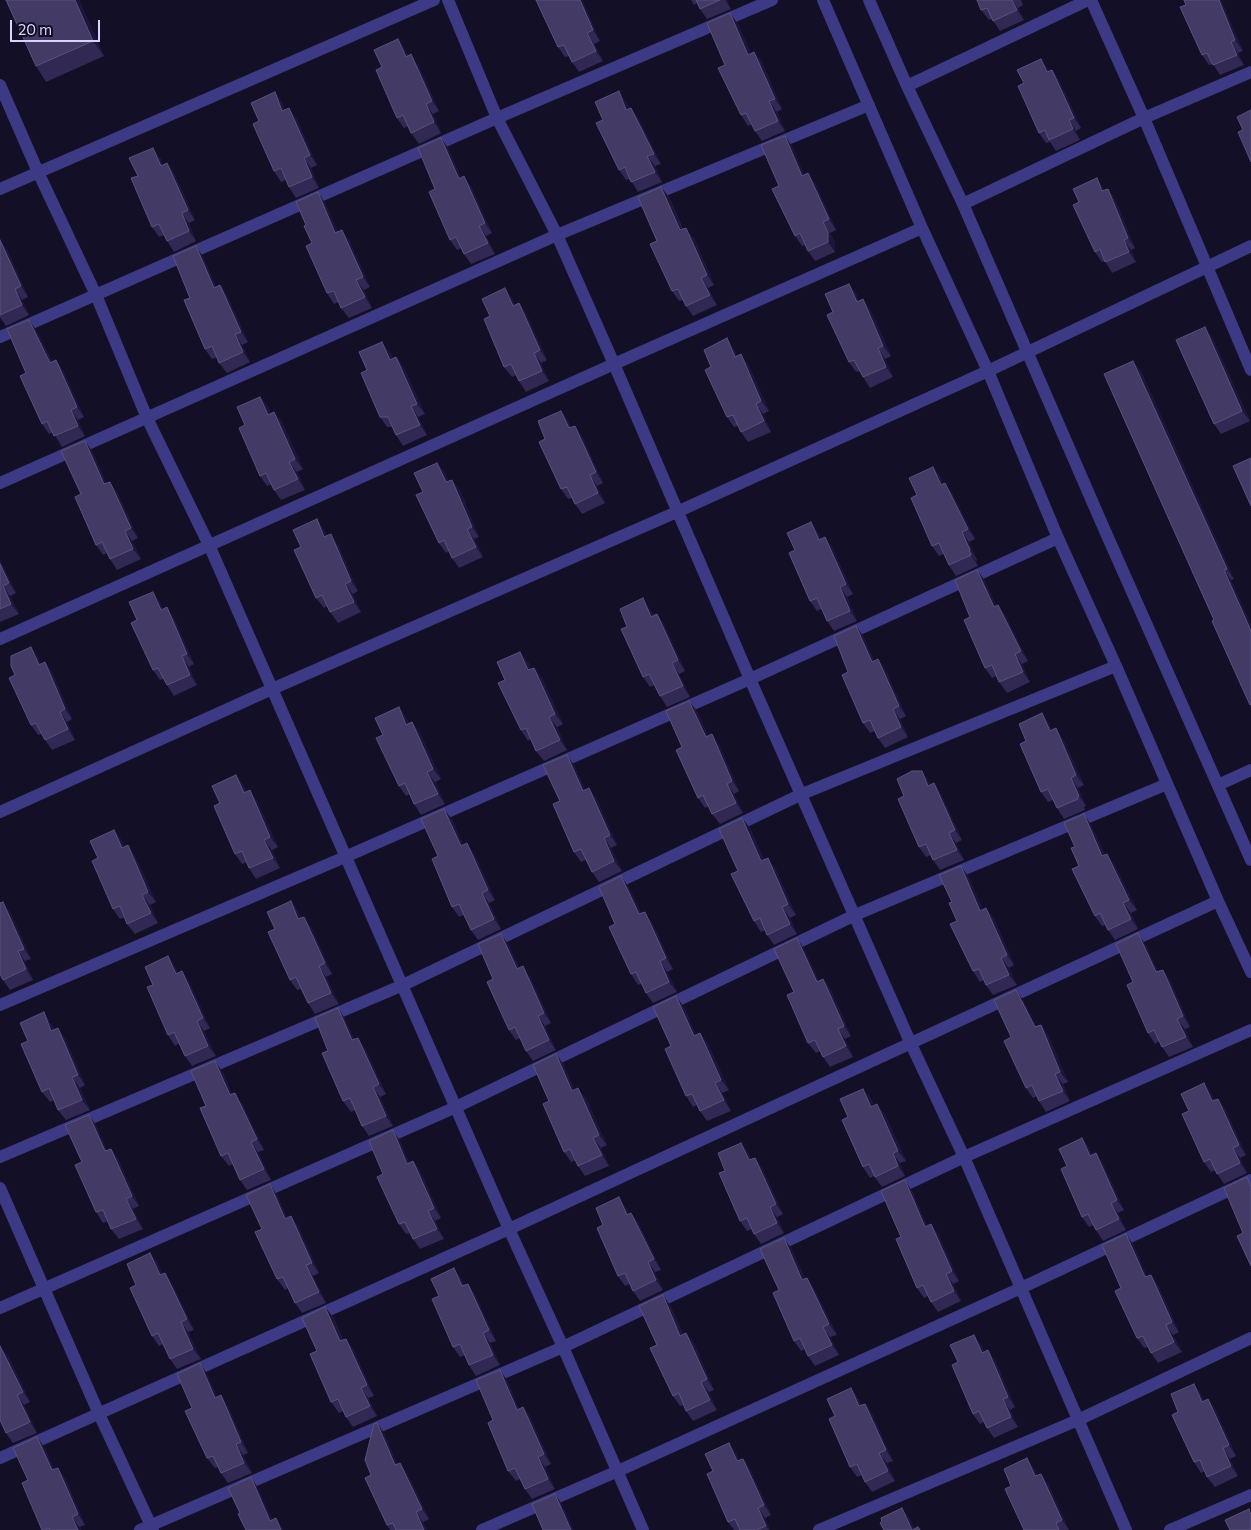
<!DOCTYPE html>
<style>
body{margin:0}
#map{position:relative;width:1251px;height:1530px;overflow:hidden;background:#130f26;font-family:Commissioner,sans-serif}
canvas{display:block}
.scale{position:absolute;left:10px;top:20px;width:90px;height:22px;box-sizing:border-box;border:2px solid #d9d4ff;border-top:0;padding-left:6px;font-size:15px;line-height:18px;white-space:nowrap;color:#d9d4ff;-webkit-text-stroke:4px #130f26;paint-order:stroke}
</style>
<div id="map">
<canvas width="1251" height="1530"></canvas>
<div class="scale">20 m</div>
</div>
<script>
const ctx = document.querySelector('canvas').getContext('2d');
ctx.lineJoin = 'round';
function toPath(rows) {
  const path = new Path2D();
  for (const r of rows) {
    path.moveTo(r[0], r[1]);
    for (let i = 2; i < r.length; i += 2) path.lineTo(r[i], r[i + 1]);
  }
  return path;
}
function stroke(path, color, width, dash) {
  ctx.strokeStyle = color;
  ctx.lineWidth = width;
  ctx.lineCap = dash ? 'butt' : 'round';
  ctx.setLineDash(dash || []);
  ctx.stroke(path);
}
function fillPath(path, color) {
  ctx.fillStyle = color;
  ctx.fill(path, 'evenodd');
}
const minor = toPath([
 [448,0,497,118,557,235,614,364,922,228],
 [823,0,922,228,988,371,1058,538,1116,666,1218,901,1251,972],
 [869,0,907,86,963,204,1102,524,1251,860],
 [1091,0,1144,118,1251,370],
 [0,85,38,172,96,295,147,418,209,545,509,1229,563,1347,643,1530],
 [907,86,1088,0],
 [0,189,434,0],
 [963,204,1144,118,1251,72],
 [0,337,497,118,772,0],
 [0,483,557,235,869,105],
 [0,639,614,364,750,679,911,1044,964,1157,1126,1530],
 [1218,785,1251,770],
 [0,812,272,689,679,511,988,371,1251,246],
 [0,1005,345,857,750,679,1058,538],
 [0,1157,403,985,802,794,1116,666],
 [0,1188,99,1414,153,1530],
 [0,1308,456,1107,855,915,1167,784],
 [0,1458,509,1229,1218,901],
 [140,1530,563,1347,964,1157,1251,1030],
 [482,1530,618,1471,1021,1288,1251,1180],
 [819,1530,1078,1420,1251,1338],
 [1170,1530,1251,1495]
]);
const wall = toPath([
 [79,0,104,56,46,82,36,66],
 [536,0,582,0,600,41,594,44,603,61,579,72,572,62,569,56,565,57,558,47],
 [691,0,727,0,731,9,707,19,700,9,697,3,694,5],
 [977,0,1021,0,1023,5,1018,8,1024,20,1000,31,992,19,989,20,981,10],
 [1184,0,1221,0,1243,51,1238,53,1244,65,1220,75,1213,64,1209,65,1202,55],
 [738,24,751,54,754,52,762,62,782,109,777,112,785,131,762,141,755,131,752,124,748,126,741,115,725,65],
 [405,49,408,56,418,65,439,111,433,114,441,133,419,144,411,133,408,126,404,128,397,118,382,67],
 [1049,70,1049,71,1052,70,1059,80,1081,128,1076,131,1080,140,1056,151,1050,142,1046,143,1039,133,1024,83],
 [275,92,282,103,285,110,296,118,317,165,311,168,319,188,296,198,289,187,286,180,281,182,274,171,259,121],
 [626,102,629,109,638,118,661,164,655,166,662,182,638,192,630,179,626,180,619,170,603,120],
 [785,136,792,146,804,175,815,183,836,230,830,233,835,243,835,252,815,261,808,251,805,245,802,246,795,236,779,186],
 [441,138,448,148,461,178,471,187,492,233,486,236,495,254,471,264,464,254,461,248,457,250,450,240],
 [160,158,163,165,167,163,174,173,195,220,189,223,196,241,174,252,167,241,164,235,159,237,152,227,138,176],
 [1097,178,1104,190,1108,189,1115,199,1135,248,1131,250,1136,262,1112,273,1105,261,1102,262,1095,252,1079,202],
 [661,187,669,197,683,229,694,238,714,285,708,288,717,305,693,316,686,306,683,300,679,301,672,291,657,241],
 [318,192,325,203,338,232,349,240,370,287,364,290,372,308,349,318,341,308,339,302,334,304,327,293,312,243,306,225],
 [0,240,7,250,28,297,22,300,29,315,6,326,0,317],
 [196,246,203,257,216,287,220,285,227,295,248,342,242,345,250,362,227,373,219,363,217,357,212,359,205,349,190,298],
 [849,284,856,294,859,301,870,309,891,356,885,359,893,377,870,388,863,377,860,371,856,372,849,362,833,312],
 [512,298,515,305,519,303,526,314,547,360,541,363,549,381,526,392,519,381,516,375,512,377,504,367,490,316],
 [29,320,36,330,52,362,56,360,63,371,84,417,78,420,85,436,62,447,53,432,49,434,42,424,26,373],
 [1205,327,1212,337,1250,421,1221,434,1214,424],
 [734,349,737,356,748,364,769,411,763,414,771,432,748,442,741,432,738,426,734,427,727,417,711,367],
 [390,352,393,359,396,357,404,368,425,414,418,417,427,435,403,446,396,435,393,427,387,427,380,417,367,370],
 [1141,371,1234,579,1231,580,1251,625,1251,707,1214,620],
 [260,397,268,407,271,414,274,412,282,422,303,469,297,472,305,490,281,500,274,490,272,484,267,486,260,476,245,425],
 [561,411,568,421,571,427,582,436,603,483,597,486,605,503,582,514,575,504,572,498,568,499,561,489,545,439],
 [85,441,92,451,106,483,117,492,138,538,132,541,141,559,117,570,110,559,107,553,103,555,96,545,81,494],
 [437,463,445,473,448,481,460,490,479,537,474,539,483,557,459,568,452,558,449,551,446,553,439,543,423,492],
 [933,467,940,477,943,484,952,493,975,539,969,542,977,560,976,561,978,566,956,576,949,565,944,554,939,556,932,546,917,495],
 [317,519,324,530,327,536,338,545,358,591,353,594,361,612,338,623,330,612,327,606,324,608,316,598,301,547],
 [818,532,821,539,825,537,832,547,853,594,847,597,857,621,834,631,827,621,822,609,817,611,810,601,795,550],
 [0,560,16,593,10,596,19,614,0,622],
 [977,570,985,581,996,606,1005,615,1028,661,1022,664,1030,682,1007,693,999,682,997,676,992,678,985,668,970,617],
 [160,602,163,609,174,618,194,664,189,667,197,685,174,696,167,685,163,679,160,680,153,670,137,620],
 [650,609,653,615,657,614,664,624,685,671,679,674,690,697,667,707,660,696,654,685,650,687,643,677,627,627],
 [856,626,863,636,874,661,878,659,885,669,906,716,900,719,908,737,885,748,878,738,875,731,870,733,863,723,848,672],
 [38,657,41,664,45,662,52,672,72,719,67,722,75,740,52,750,45,740,42,734,38,735,31,725,15,675],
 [528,662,531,669,534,668,542,678,563,724,557,727,567,750,544,761,536,751,531,739,528,741,521,730,505,680],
 [399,707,406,717,409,724,412,722,420,733,441,779,435,782,445,804,421,815,414,804,410,794,406,796,399,786,383,735],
 [697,711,708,736,719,745,739,791,734,794,743,813,720,824,712,814,709,806,705,808,698,798,682,747],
 [1049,723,1052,730,1063,739,1084,785,1078,788,1086,806,1084,807,1085,810,1064,819,1057,808,1053,800,1048,802,1041,792,1026,741],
 [574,765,585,790,596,798,617,845,611,848,622,871,599,882,592,872,586,860,581,862,574,852,560,801],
 [236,775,243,785,246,792,257,801,278,847,272,850,280,868,256,879,249,868,247,862,242,864,235,854,220,803],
 [929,782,930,785,941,794,962,840,956,843,964,860,940,870,933,860,931,855,926,857,919,847,904,796],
 [1084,814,1091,825,1105,855,1114,864,1137,910,1131,913,1138,929,1115,940,1108,930,1105,925,1102,926,1095,916,1079,866,1075,847],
 [452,819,463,845,474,853,495,900,489,903,501,929,478,940,471,930,464,915,459,917,452,907,438,856],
 [750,828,764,860,775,868,796,915,790,918,797,934,774,945,767,935,765,930,761,932,754,921,738,871],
 [114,830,121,840,124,847,135,856,156,902,150,905,158,923,135,934,127,924,125,917,120,919,113,909,98,858],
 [968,876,983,910,994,918,1014,965,1009,968,1017,985,993,995,986,985,984,980,980,982,973,971,952,902],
 [628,886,641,913,652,922,673,969,667,972,677,992,653,1003,646,993,642,983,638,985,631,974,615,924],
 [291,901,298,912,301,918,311,927,332,974,326,977,339,1004,315,1014,308,1003,301,989,297,990,290,980,275,929],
 [10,912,31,959,25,961,33,980,10,990,3,980],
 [797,938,804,949,819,981,823,979,831,990,851,1036,845,1039,853,1057,830,1067,823,1057,820,1051,816,1053,808,1043,794,992],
 [508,944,519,968,530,977,551,1023,545,1026,556,1050,533,1061,526,1051,520,1038,516,1040,509,1030,493,979],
 [1145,944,1158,972,1170,980,1190,1027,1185,1029,1193,1047,1169,1057,1162,1047,1159,1041,1155,1044,1148,1033,1133,982],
 [175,967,178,973,189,982,210,1028,204,1031,216,1056,192,1066,185,1056,179,1043,175,1046,168,1035,153,985],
 [1023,1000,1036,1027,1041,1025,1048,1035,1068,1082,1063,1084,1070,1101,1046,1112,1039,1101,1037,1096,1033,1098,1026,1088,1011,1037],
 [684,1007,696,1035,700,1033,708,1044,729,1090,722,1093,731,1111,707,1121,700,1111,697,1105,693,1107,686,1096,671,1046],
 [338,1008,345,1019,354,1039,365,1048,386,1094,380,1097,393,1126,369,1136,362,1126,355,1110,351,1112,343,1101,328,1051],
 [51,1023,54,1030,65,1038,85,1085,80,1088,90,1110,66,1120,58,1110,54,1100,50,1102,42,1092,28,1041],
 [556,1054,563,1064,574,1090,586,1098,607,1145,601,1148,609,1166,585,1176,578,1166,576,1160,571,1162,564,1152,549,1101],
 [222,1071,232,1094,242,1104,264,1150,258,1152,271,1180,247,1190,240,1180,233,1164,229,1166,221,1156,206,1106],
 [863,1089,871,1099,874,1106,885,1114,906,1161,900,1163,905,1176,882,1187,874,1176,870,1178,863,1167,848,1117],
 [1211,1093,1214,1100,1218,1099,1225,1109,1246,1155,1240,1158,1247,1173,1224,1184,1215,1170,1211,1172,1204,1162,1189,1111],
 [89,1115,96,1125,107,1151,111,1149,118,1159,139,1206,133,1209,143,1229,119,1239,111,1229,108,1221,103,1223,96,1212,82,1162],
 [1082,1138,1089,1148,1092,1155,1096,1153,1103,1164,1124,1210,1118,1213,1126,1230,1103,1241,1096,1230,1093,1225,1089,1227,1082,1217,1067,1166],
 [400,1141,409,1163,413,1161,420,1171,441,1218,435,1221,444,1239,420,1249,413,1239,410,1233,406,1234,399,1224,383,1174],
 [741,1143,748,1153,751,1159,755,1158,762,1168,783,1214,777,1217,784,1233,761,1244,754,1234,752,1229,747,1231,740,1221,725,1171],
 [270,1184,277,1195,287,1218,291,1216,298,1226,319,1273,313,1276,326,1303,302,1313,295,1303,288,1288,285,1290,277,1279,262,1229],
 [912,1191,927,1226,931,1224,938,1234,959,1281,953,1284,961,1301,938,1312,931,1302,928,1296,924,1298,917,1288,901,1237],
 [626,1208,629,1214,631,1213,639,1224,661,1270,655,1272,663,1290,640,1301,633,1291,630,1284,625,1286,618,1276,603,1225],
 [1133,1244,1147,1277,1158,1285,1179,1332,1173,1335,1182,1352,1158,1363,1151,1353,1148,1347,1144,1348,1137,1338,1121,1288],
 [791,1248,805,1279,807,1278,814,1289,837,1335,830,1337,839,1355,815,1366,808,1356,805,1349,801,1351,794,1341,779,1290],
 [150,1253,158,1263,162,1274,165,1273,172,1284,194,1330,188,1332,201,1359,177,1369,170,1359,163,1344,159,1346,152,1336,136,1285],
 [461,1278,464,1285,475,1294,496,1341,490,1343,500,1365,476,1376,469,1365,465,1355,460,1357,453,1347,439,1296],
 [670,1305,683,1334,686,1333,694,1343,714,1390,709,1392,717,1410,693,1421,686,1411,684,1405,680,1406,673,1396,657,1345],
 [325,1307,333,1317,343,1340,346,1339,353,1349,374,1396,368,1398,377,1416,353,1427,346,1417,343,1411,339,1413,331,1402,317,1351],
 [974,1335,981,1345,984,1352,995,1360,1015,1407,1010,1410,1018,1427,994,1438,987,1428,984,1422,980,1424,973,1414,958,1362],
 [8,1356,30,1402,24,1405,37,1433,13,1443,6,1433],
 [207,1374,217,1397,228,1406,248,1453,243,1455,252,1473,228,1483,221,1473,218,1467,215,1468,207,1458,192,1408],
 [507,1380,519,1409,523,1407,530,1417,551,1464,545,1467,555,1489,532,1499,525,1489,520,1479,516,1481,508,1471,493,1420],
 [1194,1384,1201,1394,1204,1401,1208,1399,1215,1409,1236,1456,1230,1459,1238,1476,1215,1487,1207,1477,1205,1471,1201,1473,1194,1462,1178,1412],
 [851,1388,858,1398,861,1405,865,1404,872,1414,893,1461,887,1463,895,1481,872,1492,865,1482,862,1475,857,1477,850,1467,835,1416],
 [384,1433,397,1464,407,1473,429,1519,423,1522,427,1530,390,1530,387,1525,371,1475],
 [37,1437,44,1447,54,1469,65,1478,85,1525,79,1527,81,1530,42,1530,28,1480],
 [736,1453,739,1460,743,1459,750,1469,771,1515,765,1518,770,1530,734,1530,728,1522,713,1471],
 [1034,1468,1037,1475,1048,1484,1069,1530,1024,1530,1011,1486]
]);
const shadedWall = toPath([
 [75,0,79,0,104,56,93,41],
 [580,0,582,0,600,41,593,30],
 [725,0,727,0,731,9],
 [1012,0,1018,8,1024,20,1017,10],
 [1219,0,1221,0,1222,2,1243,51,1235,40],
 [730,13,738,24,756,65,748,55],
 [587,33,594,44,603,61,596,51],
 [398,39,405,49,413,67,406,57],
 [1231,42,1238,53,1244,65,1237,55],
 [754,52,762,62,782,109,775,99],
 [411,54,418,65,439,111,432,101],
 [1041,59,1049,70,1054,83,1047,72],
 [1052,70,1059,80,1081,128,1074,118],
 [619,91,626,102,634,120,626,110],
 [275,92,282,103,290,121,282,111],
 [769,101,777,112,785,131,778,121],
 [426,104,433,114,441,133,434,122],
 [289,108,296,118,317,165,310,155],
 [631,108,638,118,661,164,654,154],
 [1069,120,1076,131,1080,140,1073,129],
 [785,136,792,146,809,186,802,176],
 [441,138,448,148,466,189,459,179],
 [153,148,160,158,168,176,161,166],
 [647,156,655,166,662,182,655,172],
 [304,158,311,168,319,188,312,177],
 [167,163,174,173,195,220,188,210],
 [808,173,815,183,836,230,829,219],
 [464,176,471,187,492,233,485,223],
 [1097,178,1104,189,1109,201,1102,191],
 [661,187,669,197,687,241,680,230],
 [1108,189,1115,199,1135,248,1128,238],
 [318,192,325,203,343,243,335,233],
 [182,213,189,223,196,241,189,231],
 [823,222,830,233,835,243,835,252,828,242],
 [479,226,486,236,495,254,488,243],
 [686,228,694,238,714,285,707,275],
 [342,230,349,240,370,287,363,277],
 [0,240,7,250,28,297,21,286],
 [1124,240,1131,250,1136,262,1129,252],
 [196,246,203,257,221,298,214,288],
 [701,278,708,288,717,305,710,295],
 [356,280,364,290,372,308,365,297],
 [849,284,856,294,864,312,857,302],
 [220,285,227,295,248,342,241,332],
 [505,288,512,298,520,317,513,306],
 [15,289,22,300,29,315,22,305],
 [863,299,870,309,891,356,883,346],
 [519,303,526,314,547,360,540,350],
 [29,320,36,330,57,374,50,363],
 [1205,327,1212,337,1250,421,1242,411],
 [235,334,242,345,250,362,243,352],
 [727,338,734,349,742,367,735,357],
 [382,342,390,352,397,370,390,360],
 [878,348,885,359,893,377,886,367],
 [534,353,541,363,549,381,542,371],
 [741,354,748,364,769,411,761,401],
 [396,357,404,368,425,414,417,404],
 [56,360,63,371,84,417,77,407],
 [1133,361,1141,371,1234,579,1227,569],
 [260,397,268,407,276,425,268,415],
 [756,404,763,414,771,432,764,421],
 [411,406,418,417,427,435,420,425],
 [71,410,78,420,85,436,78,426],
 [561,411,568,421,576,439,569,428],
 [274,412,282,422,303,469,295,459],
 [575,426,582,436,603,483,596,472],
 [85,441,92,451,111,494,104,484],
 [289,462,297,472,305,490,298,479],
 [437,463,445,473,454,492,446,482],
 [933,467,940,477,948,495,941,485],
 [590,475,597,486,605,503,598,493],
 [452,480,460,490,479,537,472,527],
 [110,482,117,492,138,538,131,528],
 [945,483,952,493,975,539,968,529],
 [317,519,324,530,332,547,324,537],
 [811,522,818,532,826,550,819,540],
 [467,529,474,539,483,557,476,547],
 [125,531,132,541,141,559,133,549],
 [962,532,969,542,977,560,970,550],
 [331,534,338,545,358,591,351,581],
 [825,537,832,547,853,594,846,584],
 [969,550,976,561,978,566,971,555],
 [0,560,16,593,9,583,0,564],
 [977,570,985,581,1001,617,994,607],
 [1224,570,1231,580,1251,625,1251,631],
 [345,584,353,594,361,612,354,602],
 [3,586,10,596,19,614,11,604],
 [840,587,847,597,857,621,850,611],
 [153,592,160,602,168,620,161,610],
 [643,598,650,609,658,627,651,617],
 [998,605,1005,615,1028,661,1021,651],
 [167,607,174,618,194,664,187,654],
 [657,614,664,624,685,671,678,660],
 [856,626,863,636,879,672,872,662],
 [31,647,38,657,46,675,39,665],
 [520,652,528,662,536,680,528,670],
 [1015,654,1022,664,1030,682,1023,672],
 [182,656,189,667,197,685,190,675],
 [878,659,885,669,906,716,899,706],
 [45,662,52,672,72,719,65,709],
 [672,663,679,674,690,697,683,686],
 [534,668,542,678,563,724,555,714],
 [689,701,697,711,713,748,706,737],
 [399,707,406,717,414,736,406,725],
 [893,709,900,719,908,737,901,727],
 [60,712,67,722,75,740,68,729],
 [1042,713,1049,723,1057,741,1050,731],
 [549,717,557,727,567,750,560,740],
 [412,722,420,733,441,779,433,769],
 [1056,728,1063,739,1084,785,1076,775],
 [712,734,719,745,739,791,732,781],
 [567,755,574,765,590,801,583,791],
 [922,771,929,782,935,796,928,786],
 [427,772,435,782,445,804,438,794],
 [236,775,243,785,251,803,244,793],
 [1071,778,1078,788,1086,806,1079,796],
 [934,783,941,794,962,840,955,830],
 [727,784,734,794,743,813,736,803],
 [589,788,596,798,617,845,610,835],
 [250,790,257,801,278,847,270,837],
 [444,809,452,819,468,856,461,846],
 [1084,814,1091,825,1110,866,1102,856],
 [742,818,750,828,769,871,761,861],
 [114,830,121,840,129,858,122,848],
 [949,833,956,843,964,860,957,850],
 [604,838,611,848,622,871,614,861],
 [264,840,272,850,280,868,273,858],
 [467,843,474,853,495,900,488,890],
 [128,845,135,856,156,902,148,892],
 [1107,854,1114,864,1137,910,1129,900],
 [768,858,775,868,796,915,788,904],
 [961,866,968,876,988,921,980,911],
 [621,876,628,886,646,924,639,914],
 [482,893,489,903,501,929,494,919],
 [142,895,150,905,158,923,151,913],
 [291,901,298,912,306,929,298,919],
 [3,902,10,912,31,959,24,949],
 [1123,903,1131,913,1138,929,1131,919],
 [782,907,790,918,797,934,790,924],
 [986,908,994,918,1014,965,1007,955],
 [645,912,652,922,673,969,666,958],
 [304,917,311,927,332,974,325,963],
 [1138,933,1145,944,1164,983,1156,972],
 [501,934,508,944,524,980,517,969],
 [797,938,804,949,825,993,817,982],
 [18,951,25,961,33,980,26,969],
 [168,956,175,967,183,985,176,974],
 [1001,958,1009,968,1017,985,1009,975],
 [660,961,667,972,677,992,669,982],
 [319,966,326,977,339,1004,331,993],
 [523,966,530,977,551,1023,544,1013],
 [1163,970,1170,980,1190,1027,1183,1016],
 [182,971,189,982,210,1028,203,1018],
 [823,979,831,990,851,1036,844,1026],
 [1016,990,1023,1000,1042,1038,1035,1027],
 [676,996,684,1007,701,1046,694,1036],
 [338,1008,345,1019,359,1051,352,1040],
 [44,1012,51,1023,59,1041,51,1031],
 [538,1016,545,1026,556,1050,549,1040],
 [1177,1019,1185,1029,1193,1047,1186,1037],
 [197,1021,204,1031,216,1056,208,1046],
 [1041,1025,1048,1035,1068,1082,1060,1072],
 [58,1028,65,1038,85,1085,78,1075],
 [838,1029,845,1039,853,1057,846,1046],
 [700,1033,708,1044,729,1090,721,1080],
 [358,1038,365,1048,386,1094,379,1084],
 [556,1054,563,1064,580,1101,572,1091],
 [215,1061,222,1071,237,1106,230,1095],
 [1055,1074,1063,1084,1070,1101,1063,1091],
 [72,1077,80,1088,90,1110,82,1100],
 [715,1083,722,1093,731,1111,724,1100],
 [1204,1083,1211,1093,1219,1111,1212,1101],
 [373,1087,380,1097,393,1126,386,1116],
 [578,1088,586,1098,607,1145,599,1135],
 [863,1089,871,1099,878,1117,871,1107],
 [235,1093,242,1104,264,1150,257,1139],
 [1218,1099,1225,1109,1246,1155,1239,1145],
 [877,1104,885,1114,906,1161,898,1151],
 [89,1115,96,1125,112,1162,105,1151],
 [393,1130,400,1141,414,1174,407,1164],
 [593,1138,601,1148,609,1166,602,1155],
 [1082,1138,1089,1148,1097,1166,1090,1156],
 [251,1142,258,1152,271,1180,264,1169],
 [741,1143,748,1153,756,1171,749,1160],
 [1233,1148,1240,1158,1247,1173,1240,1163],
 [111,1149,118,1159,139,1206,132,1196],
 [893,1153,900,1163,905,1176,898,1166],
 [1096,1153,1103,1164,1124,1210,1117,1200],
 [755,1158,762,1168,783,1214,776,1204],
 [413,1161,420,1171,441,1218,434,1208],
 [905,1180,912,1191,932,1237,925,1227],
 [270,1184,277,1195,292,1229,285,1219],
 [619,1197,626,1208,634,1225,627,1215],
 [126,1199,133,1209,143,1229,136,1219],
 [1111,1203,1118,1213,1126,1230,1119,1219],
 [770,1207,777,1217,784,1233,777,1223],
 [428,1211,435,1221,444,1239,437,1229],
 [631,1213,639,1224,661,1270,654,1259],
 [291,1216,298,1226,319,1273,312,1263],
 [931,1224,938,1234,959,1281,952,1271],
 [1126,1234,1133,1244,1152,1288,1145,1277],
 [784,1238,791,1248,810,1291,802,1280],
 [150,1253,158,1263,167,1285,160,1275],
 [648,1262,655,1272,663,1290,656,1280],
 [306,1265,313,1276,326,1303,319,1292],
 [454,1268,461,1278,469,1296,462,1286],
 [165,1273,172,1284,194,1330,187,1319],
 [946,1274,953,1284,961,1301,954,1291],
 [1151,1275,1158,1285,1179,1332,1172,1322],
 [807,1278,814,1289,837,1335,829,1324],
 [468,1284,475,1294,496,1341,489,1330],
 [663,1295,670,1305,688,1346,680,1336],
 [325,1307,333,1317,347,1352,340,1341],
 [181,1322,188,1332,201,1359,193,1349],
 [1166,1325,1173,1335,1182,1352,1174,1342],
 [823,1327,830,1337,839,1355,832,1345],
 [483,1333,490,1343,500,1365,493,1355],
 [686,1333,694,1343,714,1390,707,1379],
 [974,1335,981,1345,989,1363,982,1353],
 [346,1339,353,1349,374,1396,367,1385],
 [0,1346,8,1356,30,1402,23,1392],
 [988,1350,995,1360,1015,1407,1008,1397],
 [200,1363,207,1374,222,1408,215,1398],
 [500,1370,507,1380,524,1420,517,1410],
 [701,1382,709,1392,717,1410,710,1400],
 [1194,1384,1201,1394,1209,1412,1202,1402],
 [361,1388,368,1398,377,1416,370,1406],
 [851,1388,858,1398,866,1416,859,1406],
 [17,1395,24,1405,37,1433,30,1422],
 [221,1395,228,1406,248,1453,241,1442],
 [1003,1399,1010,1410,1018,1427,1011,1417],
 [1208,1399,1215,1409,1236,1456,1229,1445],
 [865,1404,872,1414,893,1461,886,1450],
 [523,1407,530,1417,551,1464,544,1454],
 [377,1423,384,1433,402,1475,395,1465],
 [37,1437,44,1447,59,1480,52,1470],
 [729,1443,736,1453,744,1472,737,1461],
 [236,1444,243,1455,252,1473,244,1463],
 [1223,1448,1230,1459,1238,1476,1231,1466],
 [879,1453,887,1463,895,1481,888,1471],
 [538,1457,545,1467,555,1489,548,1479],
 [1027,1458,1034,1468,1042,1486,1035,1476],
 [743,1459,750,1469,771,1515,764,1505],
 [400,1463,407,1473,429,1519,422,1509],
 [58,1468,65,1478,85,1525,78,1514],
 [1041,1474,1048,1484,1069,1530,1062,1520],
 [251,1477,258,1488,277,1530,270,1521],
 [555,1494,562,1504,574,1530,571,1530],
 [758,1508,765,1518,770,1530,769,1530,766,1526],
 [902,1508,910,1518,915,1530,912,1530],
 [416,1512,423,1522,427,1530,424,1530],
 [72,1517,79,1527,81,1530,78,1530],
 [276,1518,284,1530,281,1530]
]);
const building = toPath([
 [6,0,75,0,93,41,36,66,6,0],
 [536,0,580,0,593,30,587,33,596,51,572,62,564,45,558,47,536,0],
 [696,0,720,0,700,9,696,0],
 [977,0,1012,0,1017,10,993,21,987,8,981,10,977,0],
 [1184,0,1219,0,1235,40,1231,42,1237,55,1213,65,1207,53,1202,55,1180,7,1186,5,1184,0],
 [730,13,748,55,754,52,775,99,769,101,778,121,755,131,746,113,741,115,718,68,725,65,707,23,730,13],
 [398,39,406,57,411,54,432,101,426,104,434,122,411,133,403,115,397,118,376,70,382,67,374,50,398,39],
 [1041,59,1047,72,1052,70,1074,118,1069,120,1073,129,1049,140,1045,130,1039,133,1018,86,1024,83,1017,70,1041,59],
 [619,91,626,110,631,108,654,154,647,156,655,172,631,182,625,167,619,170,596,123,603,120,595,102,619,91],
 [275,92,282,111,289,108,310,155,304,158,312,177,289,187,281,168,274,171,253,124,259,121,251,103,275,92],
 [1251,110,1251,162,1238,132,1243,130,1237,117,1251,110],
 [785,136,802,176,808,173,829,219,823,222,828,232,828,242,808,251,800,233,795,236,772,189,779,186,761,145,785,136],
 [441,138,459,179,464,176,485,223,479,226,488,243,464,254,456,237,450,240,429,192,435,189,418,148,441,138],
 [153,148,161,166,167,163,188,210,182,213,189,231,167,241,159,224,152,227,131,178,138,176,129,158,153,148],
 [1097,178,1102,191,1108,189,1128,238,1124,240,1129,252,1105,262,1100,249,1095,252,1073,205,1079,202,1073,189,1097,178],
 [661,187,680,230,686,228,707,275,701,278,710,295,686,306,678,289,672,291,650,244,657,241,638,197,661,187],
 [318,192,335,233,342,230,363,277,356,280,365,297,341,308,334,291,327,293,306,246,312,243,304,226,306,225,296,202,318,192],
 [0,240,21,286,15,289,22,305,0,315,0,240],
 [196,246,214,288,220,285,241,332,235,334,243,352,219,363,212,346,205,349,184,300,190,298,173,256,196,246],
 [849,284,857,302,863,299,883,346,878,348,886,367,863,377,854,360,849,362,827,315,833,312,825,294,849,284],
 [505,288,513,306,519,303,540,350,534,353,542,371,519,381,511,364,504,367,484,319,490,316,482,299,505,288],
 [29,320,50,363,56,360,77,407,71,410,78,426,54,436,47,421,42,424,20,376,26,373,7,329,29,320],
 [1205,327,1242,411,1214,424,1176,340,1205,327],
 [727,338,735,357,741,354,761,401,756,404,764,421,741,432,733,415,727,417,705,370,711,367,704,350,727,338],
 [382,342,390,360,396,357,417,404,411,406,420,425,396,435,388,417,380,417,361,373,367,370,359,352,382,342],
 [1133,361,1227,569,1224,570,1251,631,1251,704,1250,705,1212,621,1214,620,1104,374,1133,361],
 [260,397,268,415,274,412,295,459,289,462,298,479,274,490,266,473,260,476,239,428,245,425,237,407,260,397],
 [561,411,569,428,575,426,596,472,590,475,598,493,575,504,567,487,561,489,539,442,545,439,538,421,561,411],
 [85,441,104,484,110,482,131,528,125,531,133,549,110,559,102,542,96,545,75,497,81,494,61,451,85,441],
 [1251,458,1251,506,1233,466,1251,458],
 [437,463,446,482,452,480,472,527,467,529,476,547,452,558,444,540,439,543,416,495,423,492,414,473,437,463],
 [933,467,941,485,945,483,968,529,962,532,970,550,969,550,971,555,949,565,939,543,932,546,911,498,917,495,909,478,933,467],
 [317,519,324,537,331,534,351,581,345,584,354,602,330,612,322,595,316,598,294,550,301,547,293,530,317,519],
 [811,522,819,540,825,537,846,584,840,587,850,611,827,621,817,598,810,601,789,553,795,550,787,533,811,522],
 [0,564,9,583,3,586,11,604,0,609,0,564],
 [977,570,994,607,998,605,1021,651,1015,654,1023,672,999,682,992,665,985,668,964,620,970,617,955,580,977,570],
 [153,592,161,610,167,607,187,654,182,656,190,675,167,685,158,668,153,670,131,623,137,620,129,602,153,592],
 [643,598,651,617,657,614,678,660,672,663,683,686,660,696,649,674,643,677,621,629,627,627,620,609,643,598],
 [856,626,872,662,878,659,899,706,893,709,901,727,878,738,870,720,863,723,842,675,848,672,834,636,856,626],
 [31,647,39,665,45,662,65,709,60,712,68,729,45,740,36,723,31,725,9,678,15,675,11,666,11,656,31,647],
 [520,652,528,670,534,668,555,714,549,717,560,740,536,751,526,728,521,730,498,683,505,680,497,662,520,652],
 [689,701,706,737,712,734,732,781,727,784,736,803,712,814,703,795,698,798,676,750,682,747,666,711,689,701],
 [399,707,406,725,412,722,433,769,427,772,438,794,414,804,405,783,399,786,376,738,383,735,375,718,399,707],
 [1042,713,1050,731,1056,728,1076,775,1071,778,1079,796,1077,797,1078,799,1057,808,1048,789,1041,792,1020,744,1026,741,1019,724,1042,713],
 [567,755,583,791,589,788,610,835,604,838,614,861,592,872,581,849,574,852,553,804,560,801,543,765,567,755],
 [912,771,922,771,928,786,934,783,955,830,949,833,957,850,933,860,926,844,919,847,898,799,904,796,897,779,912,771],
 [236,775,244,793,250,790,270,837,264,840,273,858,249,868,242,851,235,854,214,806,220,803,212,786,236,775],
 [444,809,461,846,467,843,488,890,482,893,494,919,471,930,459,904,452,907,432,859,438,856,421,819,444,809],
 [1084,814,1102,856,1107,854,1129,900,1123,903,1131,919,1108,930,1100,913,1095,916,1072,869,1079,866,1071,848,1075,847,1064,823,1084,814],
 [742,818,761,861,768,858,788,904,782,907,790,924,767,935,760,918,754,921,731,874,738,871,719,829,742,818],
 [114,830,122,848,128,845,148,892,142,895,151,913,127,924,120,906,113,909,92,861,98,858,90,841,114,830],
 [961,866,980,911,986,908,1007,955,1001,958,1009,975,986,985,979,969,973,971,950,924,957,921,949,903,952,902,939,875,961,866],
 [621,876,639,914,645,912,666,958,660,961,669,982,646,993,636,972,631,974,609,927,615,924,599,887,621,876],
 [291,901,298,919,304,917,325,963,319,966,331,993,308,1003,296,977,290,980,268,932,275,929,267,912,291,901],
 [3,902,24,949,18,951,26,969,3,980,0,974,0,903,3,902],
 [1138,933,1156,972,1163,970,1183,1016,1177,1019,1186,1037,1162,1047,1154,1030,1148,1033,1127,985,1133,982,1116,944,1138,933],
 [501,934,517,969,523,966,544,1013,538,1016,549,1040,526,1051,515,1027,509,1030,487,982,493,979,478,944,501,934],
 [797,938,817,982,823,979,844,1026,838,1029,846,1046,823,1057,815,1040,808,1043,787,995,794,992,774,949,797,938],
 [168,956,176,974,182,971,203,1018,197,1021,208,1046,185,1056,174,1032,168,1035,147,987,153,985,145,967,168,956],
 [1016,990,1035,1027,1041,1025,1060,1072,1055,1074,1063,1091,1039,1101,1032,1085,1026,1088,1004,1041,1011,1037,994,1000,1016,990],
 [676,996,694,1036,700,1033,721,1080,715,1083,724,1100,700,1111,692,1094,686,1096,665,1049,671,1046,653,1007,676,996],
 [338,1008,352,1040,358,1038,379,1084,373,1087,386,1116,362,1126,350,1098,343,1101,322,1053,328,1051,315,1018,338,1008],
 [44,1012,51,1031,58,1028,78,1075,72,1077,82,1100,58,1110,49,1088,42,1092,21,1044,28,1041,20,1023,44,1012],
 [556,1054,572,1091,578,1088,599,1135,593,1138,602,1155,578,1166,570,1149,564,1152,543,1104,549,1101,533,1065,556,1054],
 [215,1061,230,1095,235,1093,257,1139,251,1142,264,1169,240,1180,228,1153,221,1156,200,1108,206,1106,191,1071,215,1061],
 [1204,1083,1212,1101,1218,1099,1239,1145,1233,1148,1240,1163,1217,1174,1210,1159,1204,1162,1182,1114,1189,1111,1181,1094,1204,1083],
 [863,1089,871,1107,877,1104,898,1151,893,1153,898,1166,875,1177,869,1164,863,1167,842,1120,848,1117,840,1099,863,1089],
 [89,1115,105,1151,111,1149,132,1196,126,1199,136,1219,111,1229,103,1210,96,1212,75,1165,82,1162,65,1125,89,1115],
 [393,1130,407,1164,413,1161,434,1208,428,1211,437,1229,413,1239,405,1222,399,1224,377,1177,383,1174,369,1141,393,1130],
 [1082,1138,1090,1156,1096,1153,1117,1200,1111,1203,1119,1219,1096,1230,1088,1214,1082,1217,1061,1169,1067,1166,1059,1149,1082,1138],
 [741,1143,749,1160,755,1158,776,1204,770,1207,777,1223,754,1234,747,1218,740,1221,719,1173,725,1171,718,1153,741,1143],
 [1247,1177,1251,1187,1251,1266,1237,1236,1243,1233,1224,1188,1247,1177],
 [905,1180,925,1227,931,1224,952,1271,946,1274,954,1291,931,1302,923,1285,917,1288,896,1239,901,1237,881,1191,905,1180],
 [270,1184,285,1219,291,1216,312,1263,306,1265,319,1292,295,1303,283,1277,277,1279,255,1232,262,1229,246,1195,270,1184],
 [619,1197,627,1215,631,1213,654,1259,648,1262,656,1280,633,1291,625,1273,618,1276,597,1228,603,1225,596,1208,619,1197],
 [1126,1234,1145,1277,1151,1275,1172,1322,1166,1325,1174,1342,1151,1353,1143,1336,1137,1338,1115,1291,1121,1288,1102,1245,1126,1234],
 [784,1238,802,1280,807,1278,829,1324,823,1327,832,1345,808,1356,800,1338,794,1341,773,1293,779,1290,760,1249,784,1238],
 [150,1253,160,1275,165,1273,187,1319,181,1322,193,1349,170,1359,158,1333,152,1336,130,1288,136,1285,127,1264,150,1253],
 [454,1268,462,1286,468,1284,489,1330,483,1333,493,1355,469,1365,460,1344,453,1347,432,1299,439,1296,431,1279,454,1268],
 [663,1295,680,1336,686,1333,707,1379,701,1382,710,1400,686,1411,679,1393,673,1396,650,1348,657,1345,639,1306,663,1295],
 [325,1307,340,1341,346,1339,367,1385,361,1388,370,1406,346,1417,338,1399,331,1402,310,1354,317,1351,302,1318,325,1307],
 [974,1335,982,1353,988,1350,1008,1397,1003,1399,1011,1417,987,1428,979,1411,973,1414,952,1365,958,1362,950,1345,974,1335],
 [0,1346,23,1392,17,1395,30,1422,6,1433,0,1420,0,1346],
 [200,1363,215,1398,221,1395,241,1442,236,1444,244,1463,221,1473,213,1456,207,1458,185,1411,192,1408,177,1374,200,1363],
 [500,1370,517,1410,523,1407,544,1454,538,1457,548,1479,525,1489,515,1468,508,1471,488,1423,493,1420,476,1380,500,1370],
 [1194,1384,1202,1402,1208,1399,1229,1445,1223,1448,1231,1466,1207,1477,1200,1460,1194,1462,1172,1415,1178,1412,1171,1394,1194,1384],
 [851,1388,859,1406,865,1404,886,1450,879,1453,888,1471,865,1482,857,1464,850,1467,829,1419,835,1416,827,1399,851,1388],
 [377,1423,395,1465,400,1463,422,1509,416,1512,424,1530,396,1530,393,1523,387,1525,365,1478,371,1475,365,1460,374,1424,377,1423],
 [37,1437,52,1470,58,1468,78,1514,72,1517,78,1530,50,1530,49,1528,45,1530,42,1530,22,1483,28,1480,13,1448,37,1437],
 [729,1443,737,1461,743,1459,764,1505,758,1508,766,1526,756,1530,740,1530,735,1519,728,1522,707,1474,713,1471,705,1454,729,1443],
 [1027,1458,1035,1476,1041,1474,1062,1520,1056,1523,1059,1530,1024,1530,1005,1489,1011,1486,1004,1469,1027,1458],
 [251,1477,270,1521,276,1518,281,1530,246,1530,238,1514,240,1513,228,1488,251,1477],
 [555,1494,571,1530,543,1530,532,1504,555,1494],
 [902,1508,912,1530,884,1530,880,1523,882,1522,881,1518,902,1508],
 [1249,1509,1251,1515,1251,1530,1230,1530,1225,1520,1249,1509],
 [918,1527,920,1530,912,1530,918,1527]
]);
stroke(minor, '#3d3a85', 12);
fillPath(wall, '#312854');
fillPath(shadedWall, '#1d163a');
fillPath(building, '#433a66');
stroke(building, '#5a527e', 1);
</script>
